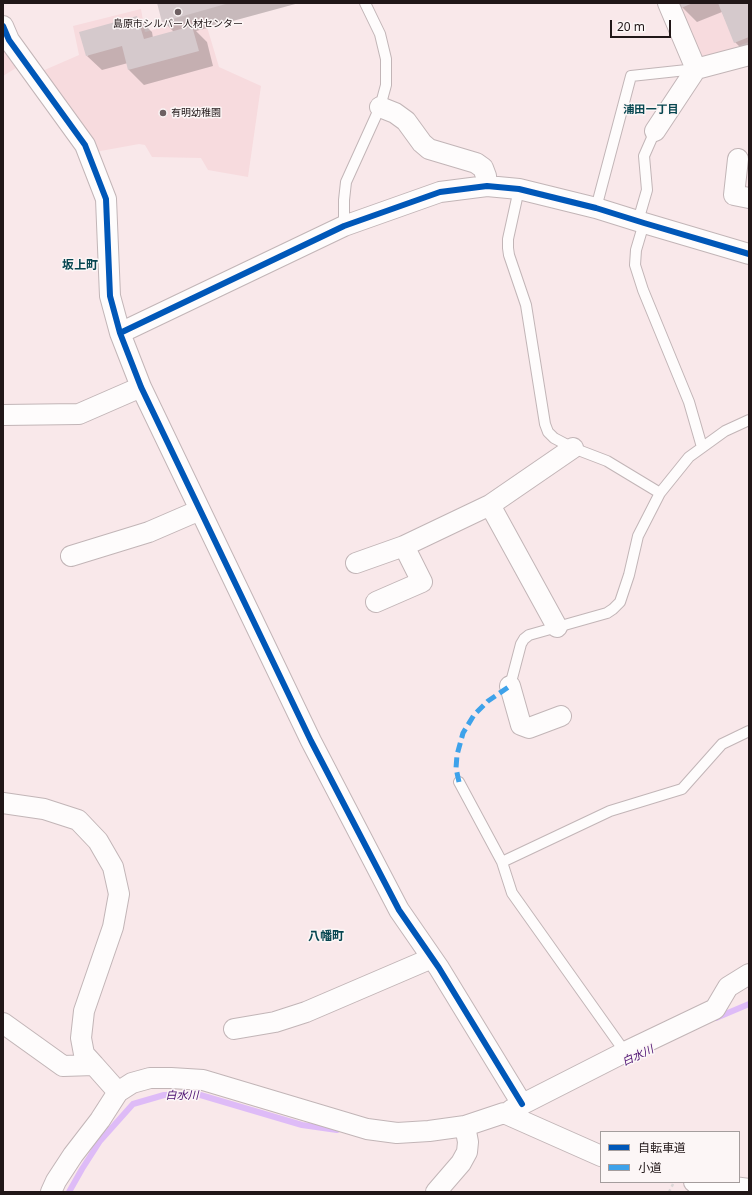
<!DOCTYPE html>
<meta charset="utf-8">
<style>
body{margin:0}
#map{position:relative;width:752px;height:1195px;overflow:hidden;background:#f9e8ea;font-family:"Noto Sans","Noto Sans JP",sans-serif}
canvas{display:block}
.frame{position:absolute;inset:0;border:4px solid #211718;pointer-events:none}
.legend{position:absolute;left:600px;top:1131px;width:140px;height:52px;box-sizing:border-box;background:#fcf6f6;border:1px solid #a49d9d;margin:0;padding:5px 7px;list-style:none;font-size:12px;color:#211718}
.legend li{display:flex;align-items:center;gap:8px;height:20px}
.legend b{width:20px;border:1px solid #a49d9d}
.scale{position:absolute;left:610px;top:20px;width:61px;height:18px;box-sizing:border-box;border:2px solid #211718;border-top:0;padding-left:5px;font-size:12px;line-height:14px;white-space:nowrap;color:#211718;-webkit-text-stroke:3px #fcf6f6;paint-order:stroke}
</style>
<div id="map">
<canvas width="752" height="1195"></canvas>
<div class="frame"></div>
<ul class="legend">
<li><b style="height:5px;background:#0057b8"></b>自転車道</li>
<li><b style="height:5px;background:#3ea2ea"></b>小道</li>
</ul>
<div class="scale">20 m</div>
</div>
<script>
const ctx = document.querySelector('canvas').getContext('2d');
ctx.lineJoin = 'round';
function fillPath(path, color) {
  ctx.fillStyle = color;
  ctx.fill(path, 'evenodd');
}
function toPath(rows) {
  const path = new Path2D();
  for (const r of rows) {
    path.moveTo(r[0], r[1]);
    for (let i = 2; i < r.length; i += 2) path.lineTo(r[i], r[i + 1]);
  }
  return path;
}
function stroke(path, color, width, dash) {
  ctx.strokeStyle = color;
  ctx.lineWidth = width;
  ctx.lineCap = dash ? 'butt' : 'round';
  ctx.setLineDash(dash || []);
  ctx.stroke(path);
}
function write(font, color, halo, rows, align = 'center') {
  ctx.font = font + ' "Noto Sans","Noto Sans JP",sans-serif';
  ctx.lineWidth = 3;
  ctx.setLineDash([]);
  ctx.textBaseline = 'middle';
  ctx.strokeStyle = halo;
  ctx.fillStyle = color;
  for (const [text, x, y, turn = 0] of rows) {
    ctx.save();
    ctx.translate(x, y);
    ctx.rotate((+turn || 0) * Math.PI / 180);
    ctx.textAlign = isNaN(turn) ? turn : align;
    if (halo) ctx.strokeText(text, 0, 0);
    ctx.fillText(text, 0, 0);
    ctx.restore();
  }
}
const built = toPath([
 [675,3,749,3,749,42,707,58,693,53],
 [141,9,145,32,204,17,219,67,261,86,248,177,208,170,201,158,152,157,145,145,139,144,95,152,40,72,79,55,73,26],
 [3,47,16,68,3,76]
]);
const shadow = toPath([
 [158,3,299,3,196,31,207,42,213,66,144,85,129,70,128,63,102,70,87,56,137,17,152,32,153,38,174,32,163,21],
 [680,3,749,3,749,56,735,42,722,12,697,22,682,7]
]);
const stream = toPath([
 [716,1018,749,1004],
 [69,1192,82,1169,100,1141,133,1104,164,1095,197,1094,302,1125,337,1130]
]);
const building = toPath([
 [157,3,229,3,162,22],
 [679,3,693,3,681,8],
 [718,3,749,3,749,37,734,43],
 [137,16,144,39,192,26,199,51,128,70,122,46,86,56,79,32]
]);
const path = toPath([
 [669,1192,674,1182]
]);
const service = toPath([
 [519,189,508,239,508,248,509,255,526,305,545,424,548,432,554,438,573,448,607,461,660,493],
 [596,208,631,76,696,69],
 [638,221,647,190,644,156,655,131],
 [644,223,636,250,635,265,643,290,689,402,702,447],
 [344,226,344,200,346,182,380,107,386,85,386,59,380,34,365,3],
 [510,686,521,644,524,639,529,635,607,613,613,609,620,602,629,575,638,536,660,493,689,457,725,431,749,420],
 [459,782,502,862,512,893,625,1052],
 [502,862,610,811,682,789,722,744,749,731]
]);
const minor = toPath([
 [668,3,696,69,749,55],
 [3,26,9,40,85,145,106,199,110,296,120,333,141,387,311,741,399,910,439,968,522,1104],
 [380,107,395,113,406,121,422,143,429,149,476,163,483,168,486,176,487,186],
 [655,131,696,69],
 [738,159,734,195,749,198],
 [120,333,344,226,440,192,487,186,519,189,596,208,644,223,749,254],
 [3,415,79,414,141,387],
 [490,505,557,627],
 [71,556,149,532,200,510],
 [356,563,404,546],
 [376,602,422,582,404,546,490,505,573,448],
 [510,686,521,725,529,728,561,716],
 [3,803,44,809,78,820,98,841,113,867,119,894,113,927,84,1011,81,1038,84,1054,94,1065],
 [3,1023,63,1066,94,1065,118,1092],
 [234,1029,275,1022,306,1012,432,958],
 [511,1110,625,1052,715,1009,728,987,749,974],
 [694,1182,749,1189],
 [51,1192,56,1181,73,1155,100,1120,118,1092,132,1083,150,1078,171,1078,203,1080,367,1129,397,1133,429,1131,465,1126,504,1113,601,1156],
 [436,1192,461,1163,467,1152,468,1142,465,1126]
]);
const quiet = toPath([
 [459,782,456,768,457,755,463,733,474,715,488,701,510,686]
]);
const cycleway = toPath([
 [3,26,9,40,85,145,106,199,110,296,120,333,141,387,311,741,399,910,439,968,522,1104],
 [120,333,344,226,440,192,487,186,519,189,596,208,644,223,749,254]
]);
const markers = [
 [178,12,4,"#6d6062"],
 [163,113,4,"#6d6062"]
];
const poiNames = [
 ["島原市シルバー人材センター",178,24],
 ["有明幼稚園",171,113,"left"]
];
const neighbourhoodNames = [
 ["浦田一丁目",651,110]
];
const waterNames = [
 ["白水川",638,1056,-25],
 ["白水川",182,1096]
];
const quarterNames = [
 ["坂上町",80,266],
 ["八幡町",326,937]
];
fillPath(built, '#f7dbde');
fillPath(shadow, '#0003');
stroke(stream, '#debbf7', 6);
fillPath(building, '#d5c9cc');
stroke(service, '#c2b5b7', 12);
stroke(minor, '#c2b5b7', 22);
stroke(path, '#dbd7d7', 2.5, [3, 3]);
stroke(service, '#fefcfc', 10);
stroke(minor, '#fefcfc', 20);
stroke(quiet, '#3ea2ea', 5, [10, 5]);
stroke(cycleway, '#0057b8', 6);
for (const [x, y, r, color] of markers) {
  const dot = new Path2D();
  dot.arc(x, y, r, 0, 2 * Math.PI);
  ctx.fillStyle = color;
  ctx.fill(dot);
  stroke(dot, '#fcf6f6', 1.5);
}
write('10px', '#211718', '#fcf6f6', poiNames);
write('bold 11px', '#074650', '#fcf6f6', neighbourhoodNames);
write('italic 11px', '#490c6f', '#fcf6f6', waterNames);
write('bold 12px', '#074650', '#fcf6f6', quarterNames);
</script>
